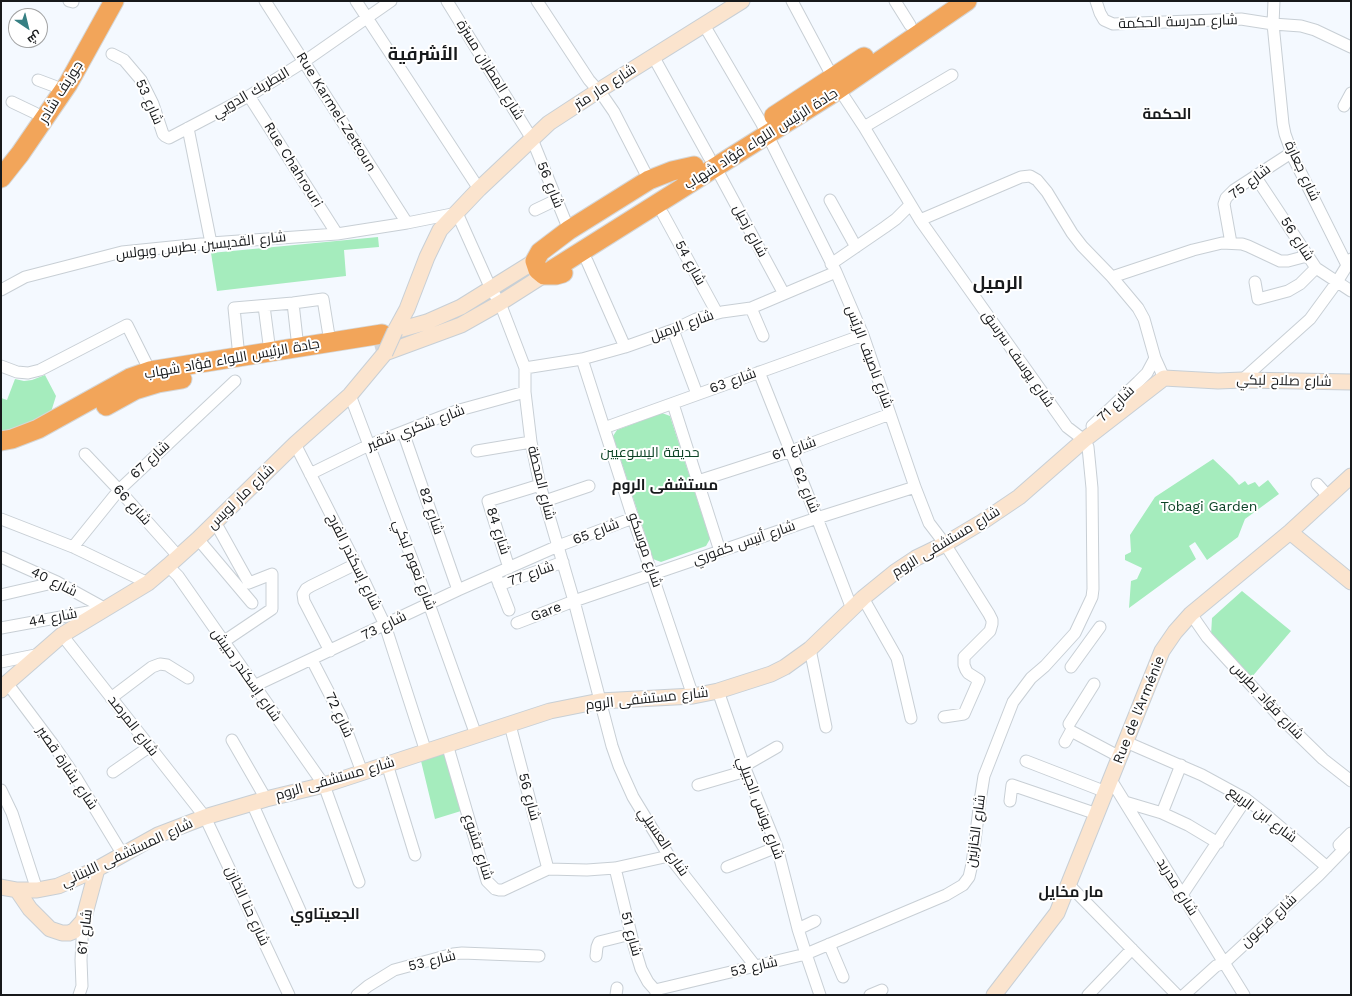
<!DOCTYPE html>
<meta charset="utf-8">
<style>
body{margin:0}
#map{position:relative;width:1352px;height:996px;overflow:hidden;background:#f4f9ff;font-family:"Work Sans",Cairo,sans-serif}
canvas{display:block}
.frame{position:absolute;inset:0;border:2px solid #17191b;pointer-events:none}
.north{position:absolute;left:8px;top:8px;width:40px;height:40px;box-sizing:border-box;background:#fff;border:1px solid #a2a3a4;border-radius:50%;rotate:145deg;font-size:11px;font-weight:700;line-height:16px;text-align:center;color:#17191b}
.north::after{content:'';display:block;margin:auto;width:14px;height:18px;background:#367f83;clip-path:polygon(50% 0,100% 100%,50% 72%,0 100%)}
</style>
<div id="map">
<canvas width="1352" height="996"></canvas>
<div class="frame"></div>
<div class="north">ش</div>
</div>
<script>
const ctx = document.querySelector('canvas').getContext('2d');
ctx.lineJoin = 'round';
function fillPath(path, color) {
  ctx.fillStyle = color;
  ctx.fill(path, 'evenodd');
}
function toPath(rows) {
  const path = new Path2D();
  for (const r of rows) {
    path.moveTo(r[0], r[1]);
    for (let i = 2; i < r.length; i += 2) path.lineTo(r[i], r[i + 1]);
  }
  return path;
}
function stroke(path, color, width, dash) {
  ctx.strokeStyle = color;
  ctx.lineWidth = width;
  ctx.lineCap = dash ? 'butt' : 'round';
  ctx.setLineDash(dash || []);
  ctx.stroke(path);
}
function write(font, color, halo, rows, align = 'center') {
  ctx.font = font + ' "Work Sans",Cairo,sans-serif';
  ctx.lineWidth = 4;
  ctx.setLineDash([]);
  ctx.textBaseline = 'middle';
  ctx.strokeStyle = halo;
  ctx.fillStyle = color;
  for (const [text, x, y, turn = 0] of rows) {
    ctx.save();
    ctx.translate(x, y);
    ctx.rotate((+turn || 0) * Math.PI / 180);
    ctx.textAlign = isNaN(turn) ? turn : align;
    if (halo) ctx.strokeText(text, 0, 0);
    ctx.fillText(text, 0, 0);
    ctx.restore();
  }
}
const green = toPath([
 [378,237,379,247,344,250,346,276,217,291,211,253],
 [45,375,56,396,51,412,28,423,1,432,1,398,7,400,15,379,24,381,32,380],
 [662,413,670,416,710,539,706,546,661,562,653,559,613,436,617,430],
 [1213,459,1232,477,1239,485,1245,481,1248,485,1255,482,1259,487,1268,480,1279,494,1245,519,1238,537,1207,560,1195,542,1189,546,1196,559,1129,608,1131,581,1137,579,1142,568,1125,560,1125,555,1131,552,1130,535,1155,497],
 [1242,591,1291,631,1251,678,1211,635,1212,618],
 [445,753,461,811,435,819,421,761]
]);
const highwayTunnel = toPath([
 [375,348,404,340]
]);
const street = toPath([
 [69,1,73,2],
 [265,1,407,223],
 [356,1,479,189],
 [447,1,532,139,569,230],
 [537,1,589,80,603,96,614,112,649,180],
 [895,1,910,25],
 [1096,1,1100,13,1104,20,1113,24,1241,19,1273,24,1301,26,1315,30,1351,47],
 [1274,1,1273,24,1283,124,1285,134,1294,159,1347,265],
 [704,25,762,124,836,272,863,335,915,487,929,523,945,544,989,614,992,620,992,624,990,631,964,657,964,665,966,670,968,673,979,680,964,714,944,717],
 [112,54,124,60,141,80,153,104,163,134,165,136,169,138,249,96,305,61,391,1],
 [653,56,709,157],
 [38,80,54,86],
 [249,96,337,234],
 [12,102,35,113],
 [1344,106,1351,93],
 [864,127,952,75],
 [188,128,211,243],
 [716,168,784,294],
 [1255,176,1316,268,1351,291],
 [830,200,856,247],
 [535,210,556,200],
 [663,214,717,313],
 [920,220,1021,177,1030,176,1037,180,1047,192,1072,233,1082,246,1112,277,1138,308,1144,319,1155,358,1164,378],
 [1231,243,1224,204,1226,198,1234,190,1291,153],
 [587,261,625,347],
 [831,264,885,227,896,219,910,205],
 [1112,277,1193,250,1222,243,1242,244,1248,246,1280,261,1288,261,1307,256],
 [1255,282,1258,299,1288,291,1300,284,1316,268],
 [1,290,25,277,122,252,211,243,337,234,407,223,457,213,491,289,500,303,525,368,525,392,531,442,540,485,574,601,612,746,619,766,633,797,669,856,756,967],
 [293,303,298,348],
 [264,306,270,352],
 [751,308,763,336],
 [673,330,697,394],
 [239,357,234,308,293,303,323,299,330,342],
 [582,359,633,518,693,696],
 [1,366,17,372,28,373,40,370,127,325,150,371],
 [525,368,582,359,625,347,673,330,696,319,722,312,751,308,836,272],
 [759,372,817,518,852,609],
 [1242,380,1310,319,1337,282,1351,259],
 [350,395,429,604,476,735],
 [673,404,720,551],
 [1092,426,1138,382,1147,373,1155,358],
 [604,428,863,335],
 [403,432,458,590],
 [295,444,356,564,385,625,426,752],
 [477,451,531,442],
 [85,454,119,490,178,556],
 [310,474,369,445,456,411,525,392],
 [698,481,791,451,890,414],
 [1317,484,1328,496],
 [545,501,589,486],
 [1,519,73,547,148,583],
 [215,522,249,583,272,574,272,609,223,642],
 [198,539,252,603],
 [73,547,119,490,235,381],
 [1,557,57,582,106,609],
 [168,566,178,576,324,785,359,882],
 [509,568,488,501,540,485],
 [497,579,509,610],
 [499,585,563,562],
 [1,595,57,582],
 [863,598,897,658,911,718],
 [1191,614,1207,637,1280,717,1323,759,1351,781],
 [517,623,574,601,817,518,915,487],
 [1,628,99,610],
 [62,635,205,817,289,995],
 [810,649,826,727],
 [330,651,304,601,303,594,306,589,311,586,356,564],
 [312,660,341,716,362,772],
 [1,662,40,654],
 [1071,667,1100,627],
 [7,683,52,743,77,779,123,855],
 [254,686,458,590,558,546,633,518],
 [718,691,744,766,777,847,798,929,806,954,820,995],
 [111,698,152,667,160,664,167,665,188,678],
 [1069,724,1094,684],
 [510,725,548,869],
 [232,740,266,799],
 [1065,742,1071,731,1120,757],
 [1126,742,1202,775,1246,799,1265,814,1327,867],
 [447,744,487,881,495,889,499,890,503,890,548,869,587,870,615,868,669,856],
 [1026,761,1106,792],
 [387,764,415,855],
 [744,766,777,747],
 [113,772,149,747],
 [1111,780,1244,995],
 [698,785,746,771],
 [1,790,12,813,37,890],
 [1010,801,1012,785,1097,814],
 [1125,802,1162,813,1188,825,1218,843],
 [252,803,301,913],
 [1162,813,1181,765],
 [1339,845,1351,833],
 [727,867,777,847],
 [615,868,634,946,641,969,648,982,655,990,657,995],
 [1069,885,1177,995],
 [1182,895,1246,799],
 [798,929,815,921],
 [829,944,843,977],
 [596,956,597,947,599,942,631,934],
 [655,990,806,954,946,895,963,885,969,877,972,864,980,801,984,776,1013,702,1031,678,1045,666,1075,633,1092,597,1093,589,1092,488,1088,447,1084,440,1067,427,920,220,864,127,839,89,792,1],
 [79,995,82,986,81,960,83,921],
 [357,995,368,986,394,970,453,954,462,953,539,956],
 [616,995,617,988],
 [870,995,882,990],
 [1088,995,1132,949],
 [1184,995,1216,966,1224,963,1319,875,1351,842]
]);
const secondary = toPath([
 [395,331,407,309,427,257,440,230,479,189,549,123,598,91,742,1],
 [395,331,427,322,461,307,535,261],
 [1290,532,1351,582],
 [1,690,7,683,62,635,148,583,168,566,198,539,295,444,350,395,385,353,461,325,500,303,544,275],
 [1,887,17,890,37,890,58,886,97,869,158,835,205,817,266,799,324,785,550,711,600,701,693,696,718,691,771,674,785,667,810,649,863,598,895,572,916,558,945,544,982,522,1019,497,1084,440,1164,378,1218,381,1242,380,1351,382],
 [17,890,30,909,50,929,62,933,69,933,74,931,83,921,97,869],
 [994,995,1057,913,1162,651,1175,632,1191,614,1290,532,1351,476]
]);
const highway = toPath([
 [774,116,864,57],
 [1,178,20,154,68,84,114,1],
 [552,270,830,95,967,1],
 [563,273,556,275,544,275,538,270,535,261,540,252,569,230,649,180,672,171,694,166],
 [106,406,135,390,158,383,182,379],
 [1,441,12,439,38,429,130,378,150,371,382,334]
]);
const secondaryBridge = toPath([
 [385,353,395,331]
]);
const streetNames = [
 ["شارع مدرسة الحكمة",1178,22,-2],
 ["شارع المطران مسرّة",490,70,58],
 ["شارع مار متر",605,87,-33],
 ["جوزيف شادر",61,92,-58],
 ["البطريك الدويي",251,93,-30],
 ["شارع 53",149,102,66],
 ["Rue Karmel-Zettoun",336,112,58],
 ["جادة الرئيس اللواء فؤاد شهاب",761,139,-32],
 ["Rue Chahrouri",293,165,58],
 ["شارع جعارة",1302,171,65],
 ["شارع 75",1250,182,-37],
 ["شارع 56",550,185,68],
 ["شارع زحيل",750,231,62],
 ["شارع 56",1297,239,57],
 ["شارع القديسين بطرس وبولس",201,246,-6],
 ["شارع 54",690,263,61],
 ["شارع الرميل",682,326,-20],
 ["شارع ناصيف الريّس",869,357,69],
 ["جادة الرئيس اللواء فؤاد شهاب",232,359,-10],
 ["شارع يوسف سرسق",1018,359,55],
 ["شارع 63",733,381,-20],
 ["شارع صلاح لبكي",1284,381,1],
 ["شارع 71",1116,404,-44],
 ["شارع شكري شقير",416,428,-21],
 ["شارع 61",794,449,-19],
 ["شارع 67",150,460,-43],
 ["شارع المحطة",541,483,76],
 ["شارع 62",806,490,68],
 ["شارع مار لويس",241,497,-44],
 ["شارع 66",132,505,48],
 ["شارع 82",431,511,71],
 ["شارع 84",498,531,72],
 ["شارع 65",596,532,-21],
 ["شارع مستشفى الروم",946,542,-31],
 ["شارع أنيس كفوري",744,543,-19],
 ["شارع موسكو",645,550,71],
 ["شارع إسكندر الفرح",354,562,64],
 ["شارع نعوم لبكي",414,565,69],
 ["شارع 77",531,574,-20],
 ["شارع 40",54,582,26],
 ["Gare",546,612,-21],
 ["شارع 44",53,618,-11],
 ["شارع 73",384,626,-26],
 ["شارع إسكندر حبيش",246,675,55],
 ["شارع مستشفى الروم",647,699,-6],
 ["شارع فؤاد بطرس",1267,701,47],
 ["Rue de l'Arménie",1139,710,-68],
 ["شارع 72",339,715,65],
 ["شارع المرصد",133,726,52],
 ["شارع بشارة قصير",67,768,56],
 ["شارع مستشفى الروم",335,779,-16],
 ["شارع 56",529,797,75],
 ["شارع يونس الجبيلي",760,808,69],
 ["شارع ابن الربيع",1262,815,37],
 ["شارع الخازنين",976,831,-82],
 ["شارع العسيلي",663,842,56],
 ["شارع قشوع",478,847,72],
 ["شارع المستشفى اللبناني",127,853,-25],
 ["شارع مدريد",1177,887,58],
 ["شارع حنا الخازن",247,906,65],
 ["شارع فرعون",1269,921,-43],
 ["شارع 61",85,932,-83],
 ["شارع 51",631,934,75],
 ["شارع 53",432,961,-14],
 ["شارع 53",754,967,-13]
];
const parkNames = [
 ["حديقة اليسوعيين",650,453],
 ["Tobagi Garden",1209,507]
];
const neighbourhoodNames = [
 ["الحكمة",1167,115],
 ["مستشفى الروم",665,486],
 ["مار مخايل",1071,893],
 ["الجعيتاوي",325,915]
];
const districtNames = [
 ["الأشرفية",423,55],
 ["الرميل",998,284]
];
fillPath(green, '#a5ecbd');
stroke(highwayTunnel, '#d3d7dd', 19, [19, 10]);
stroke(street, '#c8cfd5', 13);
stroke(secondary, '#c8cfd5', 17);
stroke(highway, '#d5d6d6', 21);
stroke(street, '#fff', 11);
stroke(secondary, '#fbe4ce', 15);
stroke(highway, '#f2a55a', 19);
stroke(secondaryBridge, '#c8cfd5', 17, []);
stroke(secondaryBridge, '#fbe4ce', 15);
write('14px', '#17191b', '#fff', streetNames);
write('14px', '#0c4326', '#fff', parkNames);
write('bold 15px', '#17191b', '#fff', neighbourhoodNames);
write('bold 18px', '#17191b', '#fff', districtNames);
</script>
